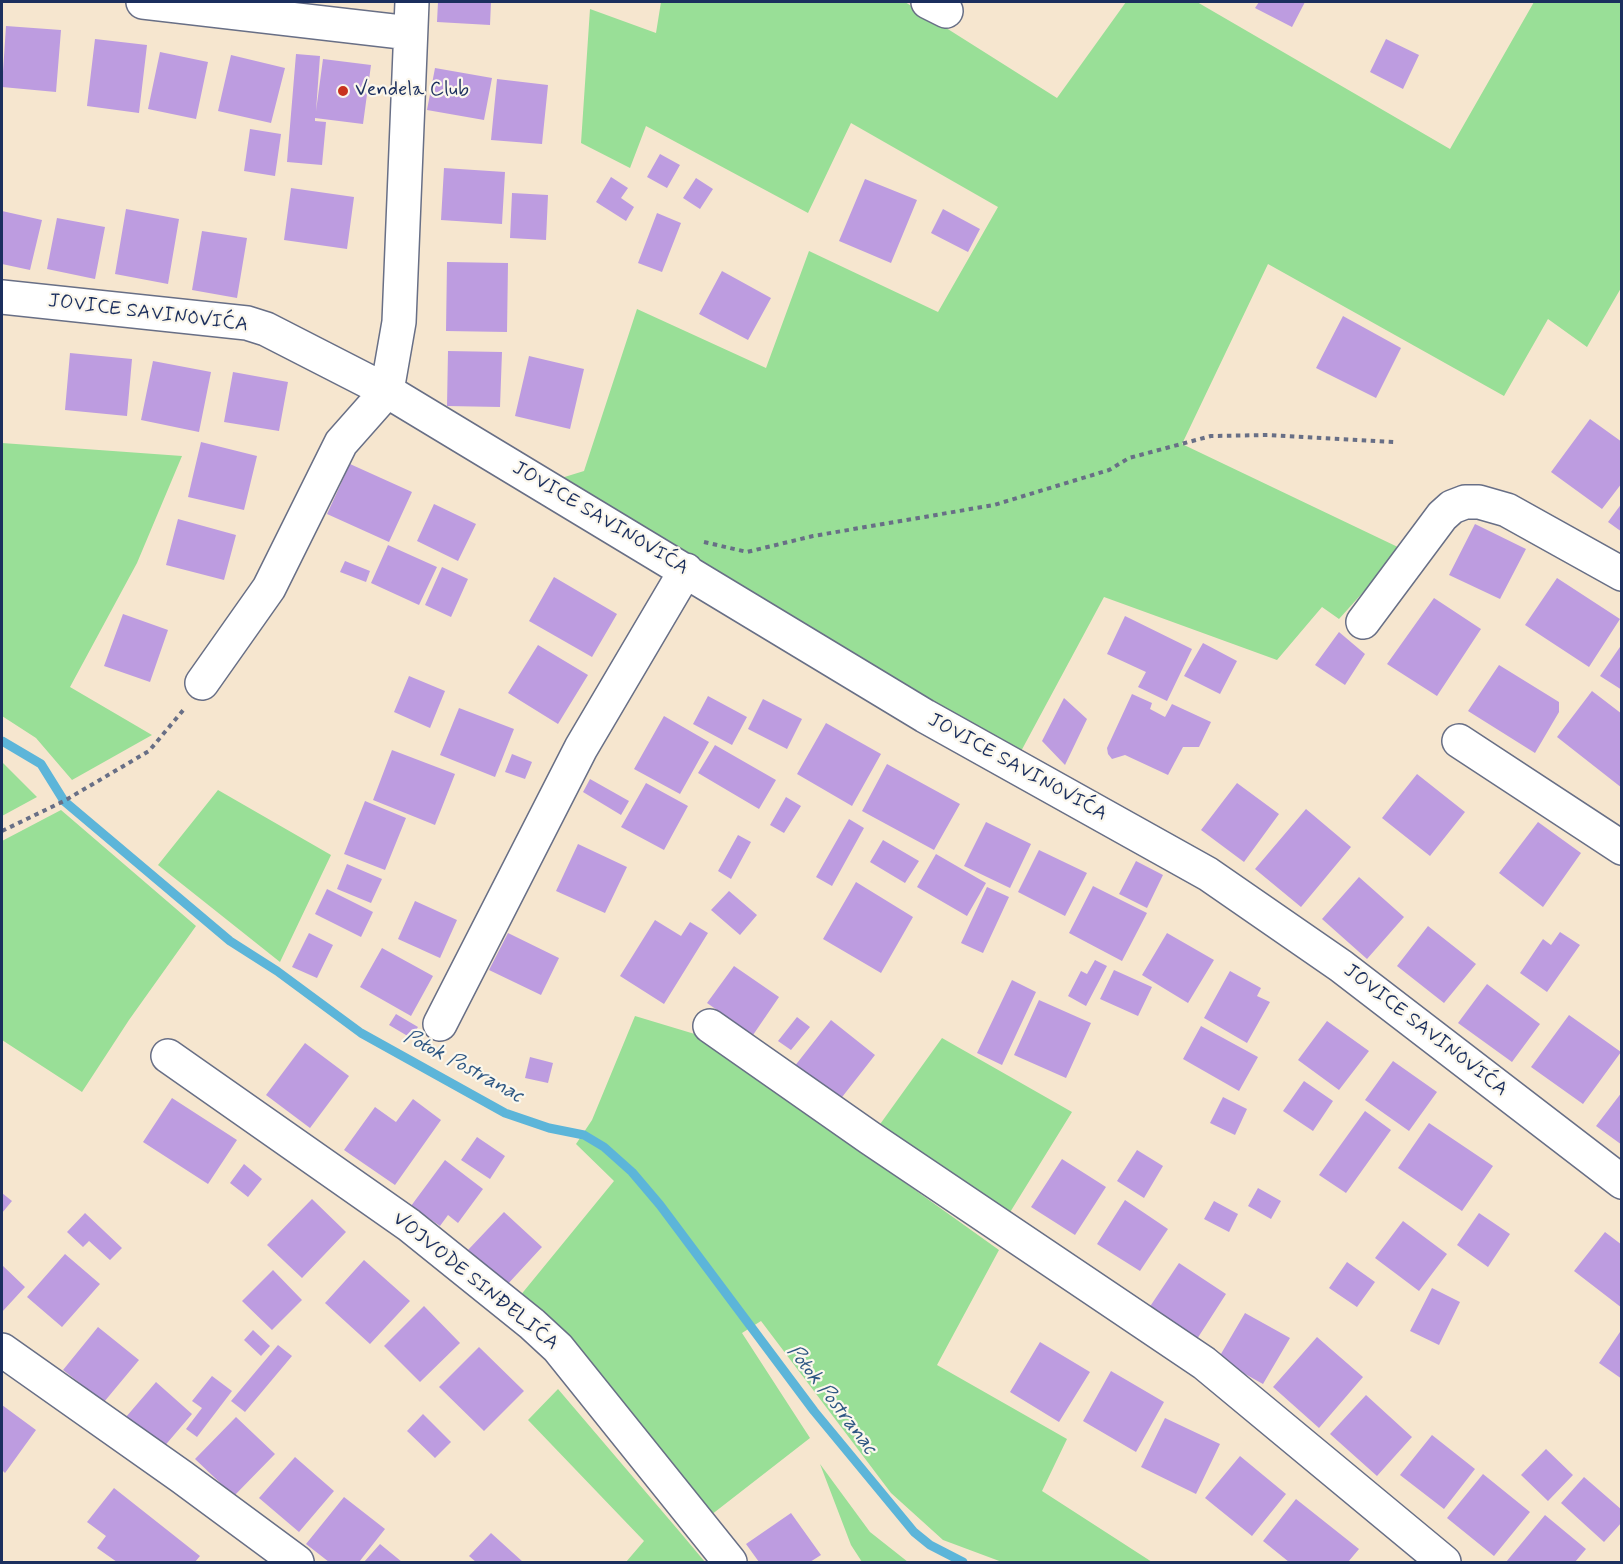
<!DOCTYPE html>
<meta charset="utf-8">
<style>
body{margin:0}
#map{position:relative;width:1623px;height:1564px;overflow:hidden;background:#f6e6cf;font-family:Mynerve,sans-serif}
canvas{display:block}
.frame{position:absolute;inset:0;border:3px solid #1b2f5e;pointer-events:none}
</style>
<div id="map">
<canvas width="1623" height="1564"></canvas>
<div class="frame"></div>
</div>
<script>
const ctx = document.querySelector('canvas').getContext('2d');
ctx.lineJoin = 'round';
function fillPath(path, color) {
  ctx.fillStyle = color;
  ctx.fill(path, 'evenodd');
}
function toPath(rows) {
  const path = new Path2D();
  for (const r of rows) {
    path.moveTo(r[0], r[1]);
    for (let i = 2; i < r.length; i += 2) path.lineTo(r[i], r[i + 1]);
  }
  return path;
}
function stroke(path, color, width, dash) {
  ctx.strokeStyle = color;
  ctx.lineWidth = width;
  ctx.lineCap = dash ? 'butt' : 'round';
  ctx.setLineDash(dash || []);
  ctx.stroke(path);
}
function write(font, color, halo, rows, align = 'center') {
  ctx.font = font + ' Mynerve,sans-serif';
  ctx.lineWidth = 4.5;
  ctx.setLineDash([]);
  ctx.textBaseline = 'middle';
  ctx.strokeStyle = halo;
  ctx.fillStyle = color;
  for (const [text, x, y, turn = 0] of rows) {
    ctx.save();
    ctx.translate(x, y);
    ctx.rotate((+turn || 0) * Math.PI / 180);
    ctx.textAlign = isNaN(turn) ? turn : align;
    if (halo) ctx.strokeText(text, 0, 0);
    ctx.fillText(text, 0, 0);
    ctx.restore();
  }
}
const green = toPath([
 [661,2,905,2,1057,98,1126,2,1197,2,1450,149,1534,2,1621,2,1621,288,1587,347,1548,319,1504,396,1268,264,1182,444,1402,549,1339,619,1322,607,1277,660,1104,597,1019,755,558,479,584,471,637,309,766,368,809,251,938,312,998,207,851,123,808,213,646,126,630,168,581,143,590,9,656,33],
 [2,443,182,456,137,563,70,687,152,735,72,780,36,738,2,716],
 [2,762,37,797,2,816],
 [218,790,331,855,280,962,158,865],
 [61,810,196,926,129,1020,82,1092,2,1040,2,841],
 [635,1016,698,1035,999,1250,937,1365,1067,1439,1042,1491,1152,1562,1002,1562,943,1540,891,1493,761,1321,742,1333,810,1438,702,1522,515,1302,614,1181,576,1144,592,1120],
 [942,1038,1072,1112,1004,1222,873,1134],
 [558,1389,679,1531,705,1562,626,1562,644,1541,528,1420],
 [820,1464,870,1532,908,1562,862,1562,851,1545]
]);
const stream = toPath([
 [2,741,41,764,64,801,230,941,277,971,361,1033,505,1113,549,1128,584,1135,604,1147,632,1172,660,1205,814,1411,914,1532,930,1545,963,1562]
]);
const building = toPath([
 [438,2,491,2,490,25,437,22],
 [1259,2,1305,2,1292,27,1255,8],
 [6,26,61,30,56,92,2,87],
 [95,39,147,45,139,113,87,106],
 [1386,39,1419,55,1403,89,1370,72],
 [160,52,208,62,196,119,148,109],
 [296,54,320,56,316,111,323,59,371,65,363,124,315,118,315,121,326,122,322,165,287,162],
 [231,55,285,68,271,123,218,111],
 [435,68,492,78,484,120,427,110],
 [497,79,548,85,542,144,491,140],
 [250,129,281,134,275,176,244,171],
 [660,154,680,165,667,188,647,177],
 [444,168,505,172,502,224,441,220],
 [611,177,628,188,621,198,634,207,626,221,596,202],
 [696,178,713,189,700,209,683,198],
 [865,179,917,200,891,263,839,241],
 [291,188,354,197,347,249,284,240],
 [512,193,548,195,546,240,510,238],
 [126,209,179,219,168,284,115,274],
 [943,209,980,229,968,252,931,233],
 [2,211,42,220,30,270,2,264],
 [657,213,681,223,662,272,638,263],
 [57,218,105,227,95,279,47,269],
 [202,231,247,238,237,298,192,290],
 [447,262,508,263,507,332,446,331],
 [722,271,771,298,748,340,699,314],
 [1343,316,1401,348,1376,398,1316,368],
 [448,351,502,352,500,407,447,406],
 [70,353,132,359,127,416,65,410],
 [529,356,584,369,570,429,515,416],
 [153,361,211,372,199,432,141,420],
 [233,372,288,382,279,431,224,422],
 [1590,419,1622,442,1622,483,1602,509,1551,472],
 [201,442,257,456,244,510,188,497],
 [350,464,412,492,389,542,327,514],
 [1622,503,1622,532,1608,522],
 [434,504,476,524,458,561,417,541],
 [178,519,236,535,224,580,166,565],
 [1475,524,1526,549,1500,599,1449,575],
 [388,545,437,567,419,605,371,583],
 [345,561,370,571,366,582,340,572],
 [442,567,468,579,451,617,425,605],
 [554,577,617,614,592,657,529,621],
 [1557,578,1620,619,1589,667,1525,625],
 [1434,598,1481,629,1437,696,1387,664],
 [123,614,168,630,150,682,104,666],
 [1125,616,1192,649,1167,701,1138,687,1146,672,1107,654],
 [1339,632,1365,654,1345,685,1315,665],
 [1203,643,1237,661,1220,694,1184,676],
 [1622,644,1622,690,1600,676],
 [538,645,588,675,558,724,508,693],
 [1499,665,1559,702,1559,712,1535,753,1468,711],
 [409,676,445,691,430,728,394,712],
 [1592,691,1622,714,1622,788,1557,737],
 [1132,694,1152,703,1150,709,1165,717,1172,704,1211,722,1199,747,1183,747,1168,775,1125,755,1112,759,1108,754,1107,748],
 [708,696,747,717,732,745,693,724],
 [1064,698,1087,719,1065,765,1042,741],
 [763,699,802,719,787,749,748,729],
 [459,708,514,729,495,777,440,755],
 [664,716,709,742,680,794,634,769],
 [826,723,881,754,852,806,797,774],
 [715,745,776,780,759,809,698,773],
 [392,750,455,774,435,825,373,800],
 [512,754,532,762,525,779,505,772],
 [887,764,960,804,934,850,862,811],
 [1417,774,1465,812,1430,856,1382,818],
 [590,779,629,801,621,815,583,792],
 [646,783,688,806,664,850,621,827],
 [1237,783,1279,814,1244,862,1201,830],
 [786,797,801,806,784,833,770,825],
 [365,801,406,818,385,870,344,854],
 [1306,809,1351,847,1301,907,1255,869],
 [849,819,864,828,832,886,816,877],
 [986,822,1031,844,1010,888,964,866],
 [1538,822,1581,853,1543,907,1499,873],
 [738,835,751,842,731,879,718,871],
 [883,840,919,861,905,883,870,862],
 [578,844,627,867,605,913,556,891],
 [1039,850,1087,873,1065,916,1018,892],
 [936,854,986,883,967,916,917,887],
 [1136,861,1163,875,1147,908,1119,894],
 [347,864,382,879,371,903,337,889],
 [1359,877,1404,917,1367,959,1322,919],
 [856,882,913,917,881,973,823,939],
 [1093,886,1147,913,1122,961,1069,933],
 [987,887,1009,897,983,953,961,943],
 [327,889,373,912,361,937,315,914],
 [729,891,757,915,740,935,711,910],
 [415,901,457,920,440,958,398,939],
 [655,920,681,936,690,922,708,933,664,1004,620,976],
 [1428,926,1476,964,1444,1003,1397,966],
 [1560,932,1580,945,1547,992,1520,973,1543,939,1551,945],
 [309,933,333,945,317,978,292,967],
 [508,933,559,958,541,995,489,970],
 [1167,933,1214,960,1188,1003,1142,975],
 [382,948,433,976,411,1016,360,987],
 [1095,960,1107,966,1086,1006,1068,996,1081,971,1087,974],
 [734,966,779,997,753,1035,707,1003],
 [1114,970,1152,987,1138,1016,1100,999],
 [1230,971,1261,988,1257,996,1270,1002,1247,1043,1204,1018],
 [1012,980,1036,992,1002,1065,977,1053],
 [1487,984,1540,1024,1512,1062,1458,1023],
 [1039,1000,1091,1023,1066,1078,1014,1055],
 [396,1014,418,1027,411,1038,389,1025],
 [1569,1015,1621,1052,1583,1104,1531,1067],
 [797,1017,810,1027,791,1050,778,1041],
 [831,1020,875,1055,839,1101,794,1067],
 [1327,1021,1369,1051,1339,1090,1298,1060],
 [1201,1026,1258,1057,1239,1091,1183,1059],
 [305,1043,349,1076,310,1128,266,1095],
 [530,1057,553,1063,548,1083,525,1078],
 [1393,1061,1437,1092,1409,1131,1365,1100],
 [1304,1081,1333,1101,1313,1131,1283,1111],
 [1622,1092,1622,1145,1596,1126],
 [1223,1097,1247,1109,1235,1135,1210,1123],
 [172,1098,237,1140,208,1184,143,1142],
 [413,1099,441,1120,395,1185,344,1150,375,1107,396,1122],
 [1365,1111,1391,1130,1346,1193,1319,1175],
 [1429,1123,1493,1166,1462,1211,1398,1168],
 [477,1137,505,1156,490,1179,461,1160],
 [1137,1150,1163,1166,1144,1198,1117,1181],
 [1062,1159,1106,1187,1075,1235,1031,1207],
 [445,1160,483,1189,458,1223,448,1215,440,1226,411,1206],
 [244,1164,262,1179,248,1197,230,1183],
 [1258,1188,1281,1201,1271,1219,1248,1206],
 [2,1193,12,1201,2,1213],
 [312,1199,346,1232,302,1278,267,1245],
 [1125,1200,1168,1229,1140,1271,1097,1244],
 [1214,1201,1238,1214,1229,1232,1204,1219],
 [504,1212,542,1247,506,1286,468,1250],
 [85,1213,122,1248,110,1260,89,1241,83,1247,67,1232],
 [1479,1213,1510,1234,1488,1267,1457,1245],
 [1403,1221,1447,1254,1419,1291,1375,1258],
 [1605,1232,1622,1245,1622,1308,1574,1271],
 [65,1254,100,1284,62,1327,27,1297],
 [364,1260,410,1301,370,1344,325,1303],
 [1347,1262,1375,1282,1357,1307,1329,1288],
 [1179,1263,1226,1294,1197,1339,1149,1308],
 [2,1265,25,1287,2,1312],
 [273,1270,302,1300,272,1330,242,1301],
 [1432,1288,1460,1302,1439,1345,1410,1331],
 [424,1306,460,1343,420,1382,384,1346],
 [1245,1313,1290,1338,1263,1384,1218,1359],
 [98,1327,139,1360,104,1402,63,1370],
 [1622,1329,1622,1379,1599,1363],
 [253,1330,270,1346,261,1356,244,1340],
 [1317,1337,1363,1377,1319,1428,1273,1387],
 [1040,1342,1090,1372,1059,1422,1010,1392],
 [278,1345,292,1356,245,1412,231,1401],
 [479,1347,524,1391,484,1431,439,1387],
 [1111,1371,1164,1402,1136,1452,1083,1421],
 [212,1376,232,1391,197,1437,186,1429,202,1408,192,1401],
 [156,1382,192,1414,162,1449,126,1417],
 [1366,1395,1412,1437,1377,1476,1330,1434],
 [2,1405,36,1430,5,1473,2,1470],
 [423,1414,451,1442,435,1458,407,1431],
 [236,1417,275,1454,234,1496,195,1459],
 [1165,1418,1220,1444,1196,1494,1141,1467],
 [1432,1435,1475,1469,1444,1509,1400,1475],
 [1546,1449,1573,1475,1548,1501,1521,1475],
 [1240,1456,1286,1494,1252,1536,1205,1498],
 [295,1457,334,1491,299,1532,259,1498],
 [1483,1474,1530,1512,1494,1556,1447,1518],
 [1584,1477,1622,1510,1622,1522,1604,1542,1561,1503],
 [114,1488,200,1556,195,1562,117,1562,97,1548,106,1536,87,1522],
 [344,1497,385,1529,359,1562,329,1562,306,1544],
 [1296,1499,1359,1549,1348,1562,1289,1562,1263,1541],
 [791,1513,821,1555,810,1562,759,1562,746,1544],
 [1545,1515,1586,1549,1575,1562,1506,1562],
 [491,1533,523,1562,476,1562,469,1556],
 [380,1544,402,1562,364,1562]
]);
const path = toPath([
 [704,542,747,552,813,536,994,505,1109,470,1129,458,1211,436,1268,435,1394,442],
 [2,831,64,801,149,751,185,708]
]);
const minor = toPath([
 [143,2,410,33],
 [928,2,946,11],
 [2,297,247,323,266,329,387,391,925,716,1208,874,1341,966,1622,1182],
 [1363,622,1442,516,1452,507,1465,502,1479,502,1507,510,1622,574],
 [202,683,269,588,341,443,387,391,399,322,412,2],
 [1459,741,1622,848],
 [440,1024,581,748,686,570],
 [710,1026,870,1138,1204,1363,1444,1562],
 [168,1056,409,1225,532,1324,558,1348,730,1562],
 [2,1350,182,1477,297,1562]
]);
const markers = [
 [343,91,6,"#c8321e"]
];
const poiNames = [
 ["Vendela Club",355,91]
];
const streetNames = [
 ["JOVICE SAVINOVIĆA",148,314,7],
 ["JOVICE SAVINOVIĆA",600,519,31],
 ["JOVICE SAVINOVIĆA",1017,768,29],
 ["JOVICE SAVINOVIĆA",1425,1031,38],
 ["VOJVODE SINĐELIĆA",475,1282,39]
];
const waterNames = [
 ["Potok Postranac",463,1067,28],
 ["Potok Postranac",831,1400,52]
];
fillPath(green, '#99df97');
stroke(stream, '#5cb5d9', 9);
fillPath(building, '#bd9ce0');
stroke(minor, '#686f86', 36);
stroke(path, '#686f86', 4, [4.5, 4.5]);
stroke(minor, '#fff', 33);
for (const [x, y, r, color] of markers) {
  const dot = new Path2D();
  dot.arc(x, y, r, 0, 2 * Math.PI);
  ctx.fillStyle = color;
  ctx.fill(dot);
  stroke(dot, '#fbf7ec', 2);
}
write('20px', '#1b2f5e', '#fbf7ec', poiNames, 'left');
write('20px', '#1b2f5e', '#fbf7ec', streetNames);
write('italic 21px', '#2e5783', '#fbf7ec', waterNames);
</script>
